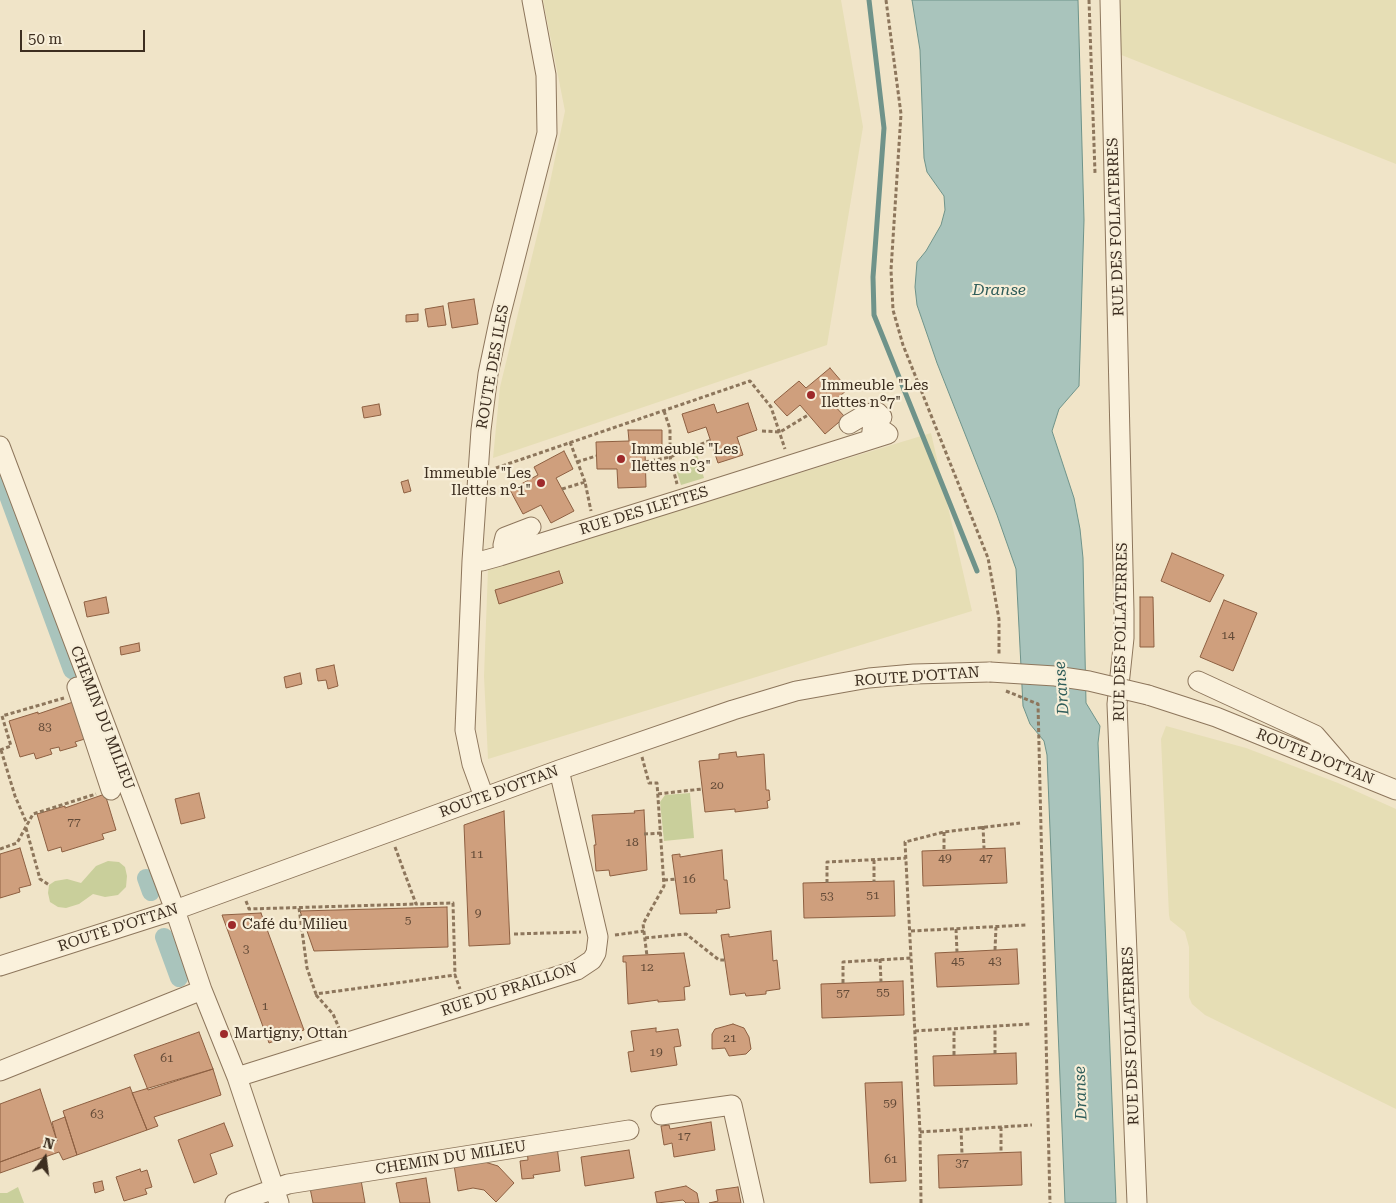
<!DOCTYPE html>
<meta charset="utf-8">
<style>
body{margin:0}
#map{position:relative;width:1396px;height:1203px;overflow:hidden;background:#f0e4c8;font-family:"Roboto Serif",serif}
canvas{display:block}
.north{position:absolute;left:20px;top:1133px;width:50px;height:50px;-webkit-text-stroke:4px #f7eed8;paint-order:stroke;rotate:15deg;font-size:14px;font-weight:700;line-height:20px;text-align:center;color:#3d2e20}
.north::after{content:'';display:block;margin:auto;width:18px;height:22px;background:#3d2e20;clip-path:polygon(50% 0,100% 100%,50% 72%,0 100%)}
.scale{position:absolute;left:20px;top:30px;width:125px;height:22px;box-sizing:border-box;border:2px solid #3d2e20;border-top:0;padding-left:6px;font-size:15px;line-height:18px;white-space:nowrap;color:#3d2e20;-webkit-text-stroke:4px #f7eed8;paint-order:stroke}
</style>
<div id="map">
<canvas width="1396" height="1203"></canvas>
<div class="north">N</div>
<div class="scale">50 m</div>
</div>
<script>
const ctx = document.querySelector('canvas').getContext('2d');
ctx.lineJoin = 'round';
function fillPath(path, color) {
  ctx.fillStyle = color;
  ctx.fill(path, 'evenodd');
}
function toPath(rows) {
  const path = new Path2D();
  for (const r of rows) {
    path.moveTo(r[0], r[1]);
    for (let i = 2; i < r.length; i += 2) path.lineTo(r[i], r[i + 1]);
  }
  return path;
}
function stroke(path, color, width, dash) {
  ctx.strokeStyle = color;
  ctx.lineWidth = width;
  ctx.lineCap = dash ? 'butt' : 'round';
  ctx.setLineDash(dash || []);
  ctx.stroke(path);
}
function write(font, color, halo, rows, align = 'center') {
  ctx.font = font + ' "Roboto Serif",serif';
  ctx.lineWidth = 4.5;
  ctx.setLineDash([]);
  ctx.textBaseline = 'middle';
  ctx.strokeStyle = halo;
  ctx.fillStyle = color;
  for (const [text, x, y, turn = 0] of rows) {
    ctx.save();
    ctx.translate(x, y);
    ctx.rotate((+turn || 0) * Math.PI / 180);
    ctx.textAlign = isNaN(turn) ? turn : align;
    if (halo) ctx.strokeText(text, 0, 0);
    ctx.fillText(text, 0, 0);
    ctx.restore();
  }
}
const farmland = toPath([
 [543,0,841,0,863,127,827,345,493,458,500,387,549,187,565,111],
 [1115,0,1396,0,1396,164,1119,54],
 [931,433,972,611,488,759,484,676,488,569,491,567],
 [1166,726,1246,748,1338,783,1396,809,1396,1109,1205,1015,1192,1004,1189,997,1189,947,1185,932,1170,920,1169,915,1161,739]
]);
const green = toPath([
 [697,454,704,478,681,485,677,472],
 [690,793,694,838,664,841,660,802,665,795],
 [108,861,119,862,125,867,127,876,126,887,118,895,105,897,93,894,79,904,66,908,58,907,50,902,48,893,49,885,55,881,67,879,81,883,96,866],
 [18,1187,24,1203,0,1203,0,1193,7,1193]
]);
const water = toPath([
 [912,0,1078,0,1084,220,1079,386,1059,409,1052,431,1074,498,1080,529,1083,558,1086,703,1100,726,1098,743,1116,1203,1065,1203,1047,755,1044,741,1030,724,1023,706,1016,569,997,515,937,363,917,305,915,287,917,262,926,251,941,225,945,210,944,196,927,172,924,158,920,50,912,0]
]);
const stream = toPath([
 [869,0,884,128,873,277,874,315,977,571]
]);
const canal = toPath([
 [0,474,72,670],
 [146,878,151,892],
 [164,937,179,978]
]);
const building = toPath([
 [474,299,478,324,452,328,448,303,474,299],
 [443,306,446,325,428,327,425,309,443,306],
 [418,314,418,321,406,322,406,315,418,314],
 [830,368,848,389,832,403,845,417,825,434,800,405,787,416,774,402,799,381,806,388,830,368],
 [748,403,757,430,737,437,743,455,718,463,706,427,688,433,682,414,714,404,717,413,748,403],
 [379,404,381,415,364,418,362,407,379,404],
 [628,430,662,430,662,449,645,450,646,487,618,488,617,469,597,469,596,442,629,441,628,430],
 [564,451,573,469,556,478,574,511,551,523,541,505,523,514,510,490,538,475,534,467,564,451],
 [408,480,411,491,404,493,401,482,408,480],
 [1172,553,1224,575,1210,602,1161,581,1172,553],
 [559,571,563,583,499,604,495,590,559,571],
 [106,597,109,613,87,617,84,602,106,597],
 [1140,597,1153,597,1154,647,1140,647,1140,597],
 [1224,600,1257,613,1233,671,1200,657,1224,600],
 [139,643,140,651,121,655,120,647,139,643],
 [334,665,338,686,328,689,326,680,318,681,316,669,334,665],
 [300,673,302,684,286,688,284,677,300,673],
 [76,701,88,738,75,742,77,746,60,751,59,747,50,749,52,754,36,759,34,753,20,757,9,721,38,712,38,714,76,701],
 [736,752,737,757,764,754,766,790,769,790,770,800,767,801,768,808,735,812,735,809,705,812,699,761,719,759,719,754,736,752],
 [199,793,205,818,181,824,175,799,199,793],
 [105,794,116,830,102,834,104,839,62,852,61,847,48,851,37,814,65,806,65,808,105,794],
 [644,810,647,870,610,876,609,870,596,871,594,845,596,845,592,815,635,813,634,811,644,810],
 [504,811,510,944,469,946,464,825,504,811],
 [20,848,31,885,19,888,20,892,0,898,0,854,20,848],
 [1005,848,1007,883,923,886,922,851,1005,848],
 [722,850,724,880,727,880,730,908,716,910,717,913,680,914,672,855,680,854,680,857,722,850],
 [894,881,895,916,804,918,803,883,894,881],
 [447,907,448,947,314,951,300,911,447,907],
 [261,913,304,1030,269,1043,222,915,261,913],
 [771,931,773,961,777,960,780,989,766,991,766,994,746,996,745,993,730,995,721,935,729,934,729,937,771,931],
 [1017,949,1019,984,937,987,935,953,1017,949],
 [684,953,690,986,684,987,685,1000,658,1002,658,1000,628,1004,626,962,623,962,623,956,684,953],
 [903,981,904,1015,822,1018,821,984,903,981],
 [733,1024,744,1028,749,1037,751,1049,746,1054,729,1056,725,1048,712,1049,712,1034,715,1029,733,1024],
 [656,1028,656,1032,678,1029,681,1046,674,1047,677,1065,631,1072,628,1052,634,1051,631,1031,656,1028],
 [199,1032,213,1069,148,1090,134,1055,199,1032],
 [1016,1053,1017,1084,934,1086,933,1056,1016,1053],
 [213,1069,221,1095,154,1117,158,1126,147,1130,132,1093,213,1069],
 [902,1082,906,1181,870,1183,865,1083,902,1082],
 [130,1087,147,1130,77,1155,63,1111,130,1087],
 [40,1089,57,1141,0,1162,0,1104,40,1089],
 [65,1117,77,1155,63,1160,59,1152,0,1173,0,1162,57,1141,52,1122,65,1117],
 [711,1122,715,1150,674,1157,672,1143,664,1145,661,1126,669,1125,670,1129,711,1122],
 [224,1123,233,1146,210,1154,217,1174,194,1183,178,1140,224,1123],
 [557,1146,560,1171,533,1175,534,1178,522,1179,520,1161,528,1160,527,1150,557,1146],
 [629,1150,634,1178,585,1186,581,1157,629,1150],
 [1021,1152,1022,1185,939,1188,938,1155,1021,1152],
 [478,1160,498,1166,514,1183,496,1202,484,1190,473,1188,458,1191,454,1165,478,1160],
 [140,1169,141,1172,147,1170,152,1187,145,1189,147,1194,124,1201,116,1177,140,1169],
 [426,1178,430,1203,400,1203,396,1183,426,1178],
 [361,1180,365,1203,313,1203,310,1188,361,1180],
 [102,1181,104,1190,95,1193,93,1183,102,1181],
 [686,1186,697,1193,699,1203,686,1203,683,1200,657,1203,655,1192,686,1186],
 [738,1187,741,1203,709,1203,718,1201,716,1190,738,1187]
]);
const path = toPath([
 [886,0,901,114,891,270,893,310,903,345,988,558,999,619,999,655],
 [1089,0,1095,173],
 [664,411,670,429,670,457,677,484],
 [762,431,780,432,808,415],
 [570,442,585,482],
 [577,462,596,456],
 [645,462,670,457,711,440],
 [496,468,750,381,771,407,785,449],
 [562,489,585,482,591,511],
 [1006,691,1038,704,1050,1203],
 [0,750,11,746,2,716,64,698],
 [1,750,15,796,27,824],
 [642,757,649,783,657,783,664,886,643,924,647,956],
 [658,794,702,789],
 [983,826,984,848],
 [26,828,40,879,49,885],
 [944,832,944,850],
 [644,834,663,833],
 [395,847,416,904,453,903,455,975],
 [0,849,17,843,33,814,96,794],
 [874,860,874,882],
 [664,880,677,879],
 [827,883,827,862,906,858],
 [246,901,249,909,416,904],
 [299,908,307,968,316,994,455,975,460,989],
 [956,929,957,952],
 [911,931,1026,925],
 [514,934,581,932],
 [615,935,644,931],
 [645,938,686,934,719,960,726,960],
 [995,950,996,927],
 [880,959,881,982],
 [843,983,843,962,911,958],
 [316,995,333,1014,339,1028],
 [915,1031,1030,1024],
 [995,1054,995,1027],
 [954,1055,954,1029],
 [1001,1127,1001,1153],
 [961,1129,962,1154],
 [920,1132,1032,1125],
 [921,1203,920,1132,905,842,944,832,1020,823]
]);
const minor = toPath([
 [1110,0,1124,611,1124,638,1117,704,1137,1203],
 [849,424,866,414,877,412,882,417],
 [0,446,175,910,202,990,237,1077,279,1203],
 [505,554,503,545,505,537,531,527],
 [472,561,482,561,500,556,708,491,888,434,873,423,871,439],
 [1198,681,1315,735,1341,765],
 [77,687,111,790],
 [1148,695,1216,717,1396,790],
 [484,797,472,764,465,730,472,561,481,430,488,374,500,317,547,133,546,75,532,0],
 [0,966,175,910,559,770,733,710,796,691,869,678,914,674,990,672],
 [0,1071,202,990],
 [237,1077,577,970,592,960,596,953,598,937,559,770],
 [661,1115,732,1105,754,1203],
 [235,1203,288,1184,629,1130]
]);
const minorBridge = toPath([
 [990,672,1055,676,1089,681,1148,695]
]);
const markers = [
 [811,395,5,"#9e2a2b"],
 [621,459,5,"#9e2a2b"],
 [541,483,5,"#9e2a2b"],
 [232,925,5,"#9e2a2b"],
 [224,1034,5,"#9e2a2b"]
];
const numberNames = [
 ["14",1228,635],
 ["83",45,727],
 ["20",717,785],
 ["77",74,822],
 ["18",632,842],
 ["11",477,854],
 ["49",945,858],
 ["47",986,858],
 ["16",689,879],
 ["51",873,895],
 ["53",827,896],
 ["9",478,913],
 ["5",408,920],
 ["3",246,949],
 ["45",958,961],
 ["43",995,961],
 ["12",647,967],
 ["55",883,992],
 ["57",843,993],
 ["1",265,1006],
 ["21",730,1038],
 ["19",656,1052],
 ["61",167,1058],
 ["59",890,1103],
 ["63",97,1114],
 ["17",684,1136],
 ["61",891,1159],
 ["37",962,1163]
];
const streetNames = [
 ["RUE DES FOLLATERRES",1116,227,-92],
 ["ROUTE DES ILES",493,367,-80],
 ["RUE DES ILETTES",644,511,-17],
 ["RUE DES FOLLATERRES",1121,632,-89],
 ["ROUTE D'OTTAN",917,677,-4],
 ["CHEMIN DU MILIEU",102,718,69],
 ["ROUTE D'OTTAN",1315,757,22],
 ["ROUTE D'OTTAN",499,792,-20],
 ["ROUTE D'OTTAN",118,928,-18],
 ["RUE DU PRAILLON",509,990,-18],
 ["RUE DES FOLLATERRES",1131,1036,-92],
 ["CHEMIN DU MILIEU",451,1158,-9]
];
const poiNames = [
 ["Immeuble \"Les",821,386],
 ["Ilettes n°7\"",821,403],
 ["Immeuble \"Les",631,450],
 ["Ilettes n°3\"",631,467],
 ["Immeuble \"Les",531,474,"right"],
 ["Ilettes n°1\"",531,491,"right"],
 ["Café du Milieu",242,925],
 ["Martigny, Ottan",234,1034]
];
const waterNames = [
 ["Dranse",999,290],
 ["Dranse",1062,688,-94],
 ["Dranse",1081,1093,-92]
];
fillPath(farmland, '#e6deb5');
fillPath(green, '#c9cf9b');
fillPath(water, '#a9c4bc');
stroke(water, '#6f938a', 1);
stroke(stream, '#6f938a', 5);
stroke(canal, '#a9c4bc', 18);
fillPath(building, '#cf9f7d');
stroke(building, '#8d5f41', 1);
stroke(minor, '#8d765c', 21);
stroke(path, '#8d765c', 3, [4, 2.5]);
stroke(minor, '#faf1dc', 19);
stroke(minorBridge, '#8d765c', 21, []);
stroke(minorBridge, '#faf1dc', 19);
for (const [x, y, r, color] of markers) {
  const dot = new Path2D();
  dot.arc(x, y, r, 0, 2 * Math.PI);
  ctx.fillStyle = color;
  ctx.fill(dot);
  stroke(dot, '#f7eed8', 2);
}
write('12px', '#624a37', null, numberNames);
write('15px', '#3d2e20', '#f7eed8', streetNames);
write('15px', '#3d2e20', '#f7eed8', poiNames, 'left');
write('italic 16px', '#2f5d5a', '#f7eed8', waterNames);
</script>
